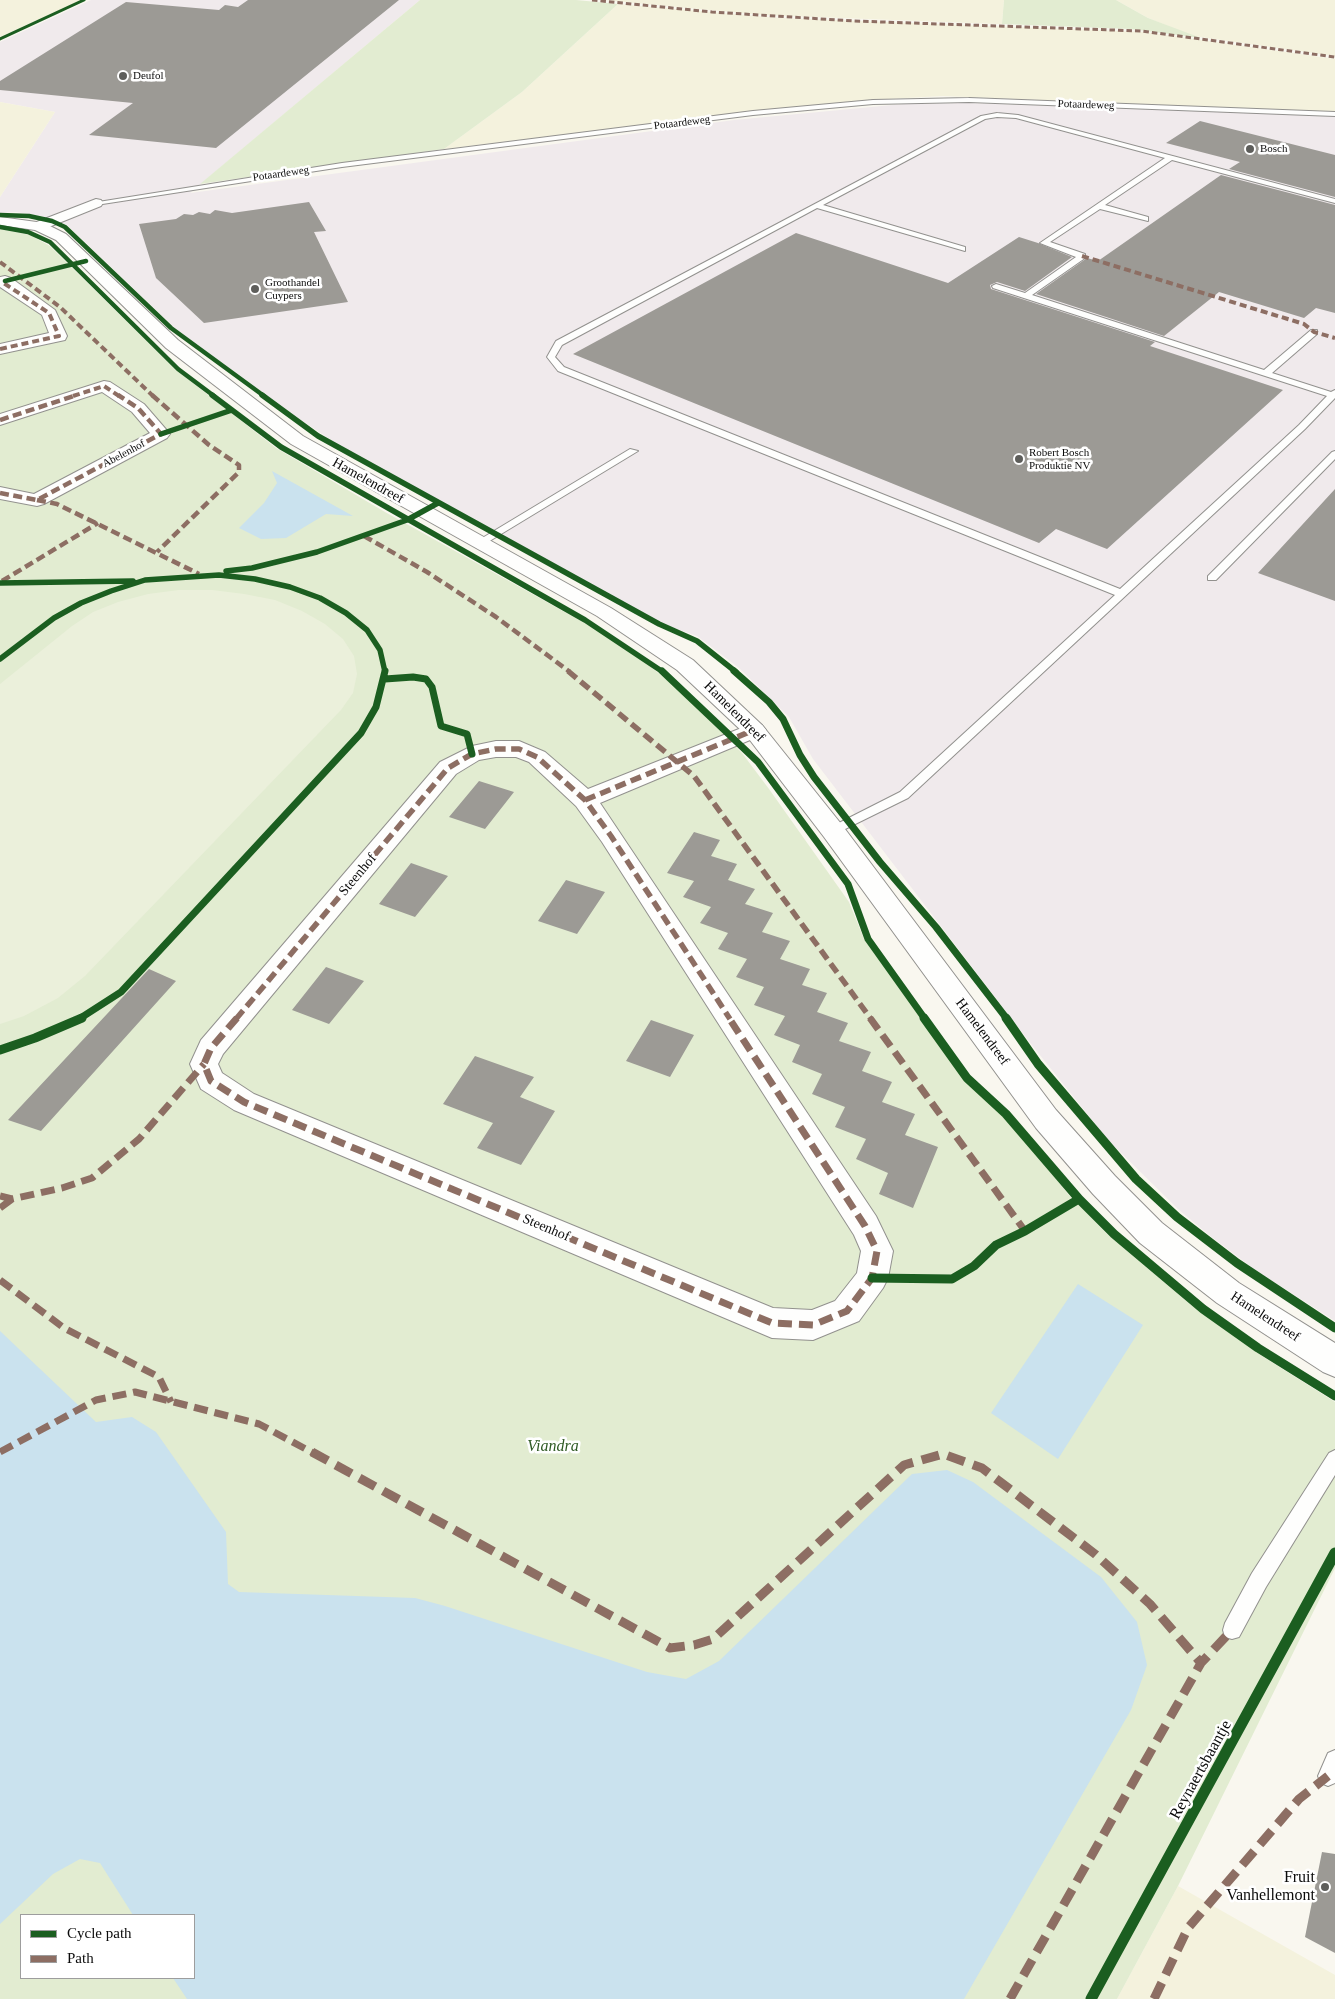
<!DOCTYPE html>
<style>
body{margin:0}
#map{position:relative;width:1335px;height:1999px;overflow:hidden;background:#f9f7ef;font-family:"Times New Roman",serif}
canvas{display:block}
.legend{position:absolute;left:20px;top:1914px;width:175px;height:65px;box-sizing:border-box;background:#fff;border:1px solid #9d9d9d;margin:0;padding:6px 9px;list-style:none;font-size:15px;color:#0b0b0b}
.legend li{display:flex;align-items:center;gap:10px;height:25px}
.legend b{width:25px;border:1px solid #9d9d9d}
</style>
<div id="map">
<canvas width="1335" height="1999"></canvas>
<ul class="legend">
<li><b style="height:6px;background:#1b5e20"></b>Cycle path</li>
<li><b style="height:6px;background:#8d6e63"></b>Path</li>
</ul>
</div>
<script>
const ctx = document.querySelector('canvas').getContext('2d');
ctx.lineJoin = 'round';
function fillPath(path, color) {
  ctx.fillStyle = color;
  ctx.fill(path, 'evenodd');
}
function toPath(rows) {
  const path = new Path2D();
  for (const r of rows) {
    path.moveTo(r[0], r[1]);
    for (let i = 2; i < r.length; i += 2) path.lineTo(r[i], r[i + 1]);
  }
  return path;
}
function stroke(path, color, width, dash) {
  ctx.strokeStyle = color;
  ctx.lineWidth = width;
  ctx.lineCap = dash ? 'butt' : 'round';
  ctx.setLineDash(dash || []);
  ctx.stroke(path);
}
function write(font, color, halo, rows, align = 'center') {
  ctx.font = font + ' "Times New Roman",serif';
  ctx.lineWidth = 5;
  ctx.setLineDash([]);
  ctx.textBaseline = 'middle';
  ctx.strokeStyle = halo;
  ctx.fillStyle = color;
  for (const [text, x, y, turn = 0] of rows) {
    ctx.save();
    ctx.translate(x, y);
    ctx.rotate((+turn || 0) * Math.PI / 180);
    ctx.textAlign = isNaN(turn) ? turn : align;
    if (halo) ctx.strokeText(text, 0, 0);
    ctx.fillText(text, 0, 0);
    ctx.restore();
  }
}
const industrial = toPath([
 [91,0,420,0,190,193,734,120,903,104,967,103,1335,115,1335,1321,1254,1269,1209,1235,1178,1209,1109,1141,1031,1044,813,759,789,717,739,668,697,636,665,625,360,459,301,420,177,330,67,225,41,216,16,212,0,213,0,197,55,112,0,102,0,42]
]);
const farmland = toPath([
 [0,0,82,0,0,37],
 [603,0,1004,0,1002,24,997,24,763,15],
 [1116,0,1335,0,1335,56,1193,36,1148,18],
 [618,4,781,18,1145,32,1335,59,1335,112,943,96,868,100,803,106,444,149,522,92],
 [0,102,55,112,0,197],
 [1178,1886,1335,1975,1335,1999,1117,1999]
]);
const green = toPath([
 [420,0,576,0,618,4,522,92,444,149,200,184],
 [1004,0,1116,0,1148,18,1201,38,1131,29,1002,24],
 [0,229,30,235,50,246,175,369,276,448,385,512,606,635,645,662,686,696,742,753,769,789,849,902,864,939,967,1083,1017,1130,1068,1194,1107,1234,1191,1305,1262,1356,1335,1402,1335,1568,1178,1886,1117,1999,0,1999],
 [21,1915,194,1915,194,1978,21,1978]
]);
const pitch = toPath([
 [179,590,212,590,244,594,275,600,302,611,325,624,343,639,354,656,357,674,353,693,341,710,85,976,58,998,24,1016,0,1024,0,684,72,626,93,612,118,602,148,594]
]);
const water = toPath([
 [272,471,353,516,326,514,286,538,261,539,239,528,264,503,277,483],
 [1078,1284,1143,1325,1058,1459,991,1413],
 [0,1331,96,1422,132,1417,156,1432,226,1532,228,1584,239,1592,415,1598,445,1606,647,1672,686,1679,719,1661,912,1474,947,1470,973,1482,1101,1577,1137,1622,1147,1665,1131,1710,964,1999,187,1999,173,1978,194,1978,194,1915,133,1915,100,1863,80,1859,53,1874,0,1924]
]);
const building = toPath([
 [248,0,399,0,216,148,89,135,133,103,0,90,0,81,126,2,219,10,225,5,238,7],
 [1200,121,1335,155,1335,197,1229,169,1240,162,1166,143],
 [1221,175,1335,205,1335,313,1316,308,1304,318,1219,292,1164,336,1036,294,1087,258,1098,261],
 [309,202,326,231,314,232,348,302,204,323,156,278,139,224,176,219,184,214,193,215,199,212,210,214,215,210,232,213],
 [796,233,948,283,1019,237,1038,243,1072,257,1025,291,997,282,990,285,991,289,1155,342,1150,346,1283,390,1107,549,1056,529,1039,543,573,354],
 [1335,489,1335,601,1258,573],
 [479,781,514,792,485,829,449,817],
 [694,832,720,840,711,856,737,864,728,880,755,889,745,904,773,913,762,932,790,941,780,959,810,969,802,985,827,993,817,1012,848,1023,839,1041,871,1052,862,1071,892,1082,882,1102,915,1114,905,1135,938,1147,913,1208,879,1194,888,1173,856,1159,866,1139,835,1127,845,1107,812,1094,822,1074,792,1062,800,1045,774,1035,785,1016,754,1005,764,987,736,977,747,959,718,949,728,933,700,923,711,907,683,897,694,881,667,873],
 [411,863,448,876,415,917,379,904],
 [566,880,605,892,577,934,538,921],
 [326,967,364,981,329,1024,292,1010],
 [149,969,176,981,41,1131,8,1120],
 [651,1020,694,1035,670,1077,626,1061],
 [475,1056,534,1077,520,1097,555,1111,521,1165,477,1148,493,1123,443,1104],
 [1322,1852,1335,1854,1335,1953,1305,1937]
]);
const service = toPath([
 [969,98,1335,112,1335,116,969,102,873,104,753,115,342,167,96,205,92,203,342,163,753,111,873,100,969,98],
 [997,113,1018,115,1335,199,1335,203,1172,160,1105,205,1148,217,1148,221,1100,209,1050,242,1085,254,1085,258,1032,295,1264,370,1311,330,1317,330,1317,334,1272,373,1331,392,1335,390,1335,398,1305,429,908,798,833,835,827,831,829,828,900,792,1115,595,558,371,547,357,556,341,981,116,997,113],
 [997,117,1016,118,1165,158,1040,243,1076,257,1025,293,996,284,992,286,993,288,1327,396,1299,425,1120,589,564,367,555,357,562,345,817,208,965,251,965,247,823,205,985,119,997,117],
 [630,449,638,451,483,545,474,543,630,449],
 [1335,451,1335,459,1216,580,1208,580,1208,576,1332,452,1335,451],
 [1335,1450,1335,1475,1266,1587,1239,1637,1232,1639,1225,1637,1223,1630,1225,1623,1252,1573,1329,1453,1335,1450],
 [1335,1750,1335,1783,1328,1786,1321,1783,1318,1776,1328,1753,1335,1750]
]);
const minor = toPath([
 [96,199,101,200,103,203,101,206,44,229,34,229,32,226,34,223,96,199],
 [5,276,11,278,55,310,67,336,65,340,0,354,0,344,49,333,42,315,0,287,0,277,5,276],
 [104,381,110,382,144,404,170,434,167,438,44,504,37,506,0,499,0,487,34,494,150,433,132,412,102,392,0,425,0,414,104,381],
 [754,723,762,725,766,730,762,735,600,803,876,1216,893,1251,888,1278,883,1288,859,1321,813,1340,772,1338,234,1110,201,1089,190,1064,201,1040,440,762,472,746,496,741,519,741,545,752,588,789,754,723],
 [496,757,516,757,529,762,576,806,602,842,854,1235,861,1251,857,1273,835,1301,812,1310,773,1308,254,1094,222,1073,218,1064,223,1054,456,774,479,760,496,757]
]);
const tertiary = toPath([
 [0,217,44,223,66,234,178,340,303,436,611,608,693,660,762,725,842,825,1056,1110,1115,1176,1162,1223,1239,1283,1335,1343,1335,1377,1323,1372,1217,1303,1140,1243,1093,1194,1036,1128,824,837,746,735,677,670,597,616,291,444,166,348,56,240,35,230,0,225,0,217]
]);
const quietFar5 = toPath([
 [592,0,712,12,854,21,1141,31,1335,57]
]);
const quietFar4 = toPath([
 [1082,256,1304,324,1314,332,1335,338],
 [0,262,60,307,153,396],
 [0,349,59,336,49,313,2,282],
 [73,396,104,386,119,396]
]);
const quietFar3 = toPath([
 [152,395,209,445,239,465,239,472,157,552],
 [0,420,77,395],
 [0,493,37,500,161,434,138,408,118,395],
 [37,500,57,504,199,574],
 [364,536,427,572,496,617,570,672],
 [2,581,98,523]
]);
const quietFar2 = toPath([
 [568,671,694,776,871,1019],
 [585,800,754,730],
 [236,1019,448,768,472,754,496,749,519,749,537,757,585,800,611,836,730,1019]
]);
const quietFar1 = toPath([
 [237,1018,211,1048,204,1064,211,1081,244,1102,772,1323,813,1325,847,1311,872,1278,877,1251,865,1226,729,1018],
 [870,1018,1025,1231],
 [0,1196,12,1199,62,1188,92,1178,139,1139,204,1064],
 [0,1208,12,1199],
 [0,1280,64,1328,159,1377,171,1402],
 [0,1452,96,1400,135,1392,259,1424,315,1454]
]);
const quiet = toPath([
 [312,1452,670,1648,694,1645,713,1639,904,1465,943,1454,982,1468,1095,1554,1150,1604,1201,1663],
 [1010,1999,1201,1663,1232,1630],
 [1154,1999,1188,1928,1299,1799,1328,1776]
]);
const cyclewayFar5 = toPath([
 [0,39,84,0]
]);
const cyclewayFar4 = toPath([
 [0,215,29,216,52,221,65,227,171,328,264,396],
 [0,227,28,232,50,242,178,369,214,396],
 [5,281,86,261]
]);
const cyclewayFar3 = toPath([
 [212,395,281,447,585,620,663,672],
 [262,395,318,436,659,624,697,641,736,672],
 [161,434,232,410],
 [226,571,252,568,317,552,407,520,438,503],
 [0,583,133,581],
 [0,659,54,618,81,603,111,591,145,580,219,575,255,579,290,587,320,598,346,613,367,630,380,650,385,672]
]);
const cyclewayFar2 = toPath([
 [662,671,758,762,848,884,868,939,925,1019],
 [734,671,769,702,783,719,800,755,814,777,880,862,936,927,1007,1019],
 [385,679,413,677,426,679,432,687,441,726,467,734,472,754],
 [79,1019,121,992,361,733,376,707,385,671]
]);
const cyclewayFar1 = toPath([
 [924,1018,967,1078,1006,1114,1079,1199,1114,1234,1203,1309,1258,1348,1335,1396],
 [1006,1018,1038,1064,1136,1179,1177,1217,1237,1263,1335,1328],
 [0,1050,35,1038,82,1018],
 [872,1278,952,1279,974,1266,996,1245,1025,1231,1079,1199]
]);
const cycleway = toPath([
 [1091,1999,1335,1553]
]);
const markers = [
 [123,76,5,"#5e5e5b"],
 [1250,149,5,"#5e5e5b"],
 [255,289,5,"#5e5e5b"],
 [1019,459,5,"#5e5e5b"],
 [1325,1887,5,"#5e5e5b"]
];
const farPoinames = [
 ["Deufol",133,76],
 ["Bosch",1260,149],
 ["Groothandel",265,283],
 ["Cuypers",265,296],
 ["Robert Bosch",1029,453],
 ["Produktie NV",1029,466]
];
const farStreetnames = [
 ["Potaardeweg",1086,105,2],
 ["Potaardeweg",682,123,-7],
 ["Potaardeweg",281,174,-8],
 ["Abelenhof",124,454,-28]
];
const streetNames = [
 ["Hamelendreef",368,481,29],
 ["Hamelendreef",734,712,45],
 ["Steenhof",358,875,-50],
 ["Hamelendreef",982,1032,53],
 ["Steenhof",546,1228,23],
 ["Hamelendreef",1265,1317,33]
];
const nearParknames = [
 ["Viandra",553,1447]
];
const nearStreetnames = [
 ["Reynaertsbaantje",1201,1770,-61]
];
const nearPoinames = [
 ["Fruit",1315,1878],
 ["Vanhellemont",1315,1896]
];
fillPath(industrial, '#f0eaec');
fillPath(farmland, '#f4f2dd');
fillPath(green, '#e2ecd1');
fillPath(pitch, '#ebf0db');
fillPath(water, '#cae2ee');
fillPath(building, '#9c9a95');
stroke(service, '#92918e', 2);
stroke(minor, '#92918e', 2);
stroke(tertiary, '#92918e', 2);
fillPath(service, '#fefefd');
fillPath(minor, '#fefefd');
fillPath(tertiary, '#fefefd');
stroke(quietFar5, '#8d6e63', 3, [5.5, 3]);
stroke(quietFar4, '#8d6e63', 4, [7, 4]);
stroke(quietFar3, '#8d6e63', 4.5, [9, 4.5]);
stroke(quietFar2, '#8d6e63', 5.5, [11, 5.5]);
stroke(quietFar1, '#8d6e63', 7, [14, 7]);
stroke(quiet, '#8d6e63', 9, [18, 9]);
stroke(cyclewayFar5, '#1b5e20', 3);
stroke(cyclewayFar4, '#1b5e20', 4.5);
stroke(cyclewayFar3, '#1b5e20', 5.5);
stroke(cyclewayFar2, '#1b5e20', 7);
stroke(cyclewayFar1, '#1b5e20', 9);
stroke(cycleway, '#1b5e20', 11);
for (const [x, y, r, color] of markers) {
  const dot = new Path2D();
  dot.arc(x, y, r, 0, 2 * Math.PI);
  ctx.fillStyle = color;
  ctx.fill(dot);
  stroke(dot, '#fff', 2);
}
write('11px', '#0b0b0b', '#fff', farPoinames, 'left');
write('11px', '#0b0b0b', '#fff', farStreetnames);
write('14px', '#0b0b0b', '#fff', streetNames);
write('italic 16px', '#2f5a24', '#fff', nearParknames);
write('16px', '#0b0b0b', '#fff', nearStreetnames);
write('16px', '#0b0b0b', '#fff', nearPoinames, 'right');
</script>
